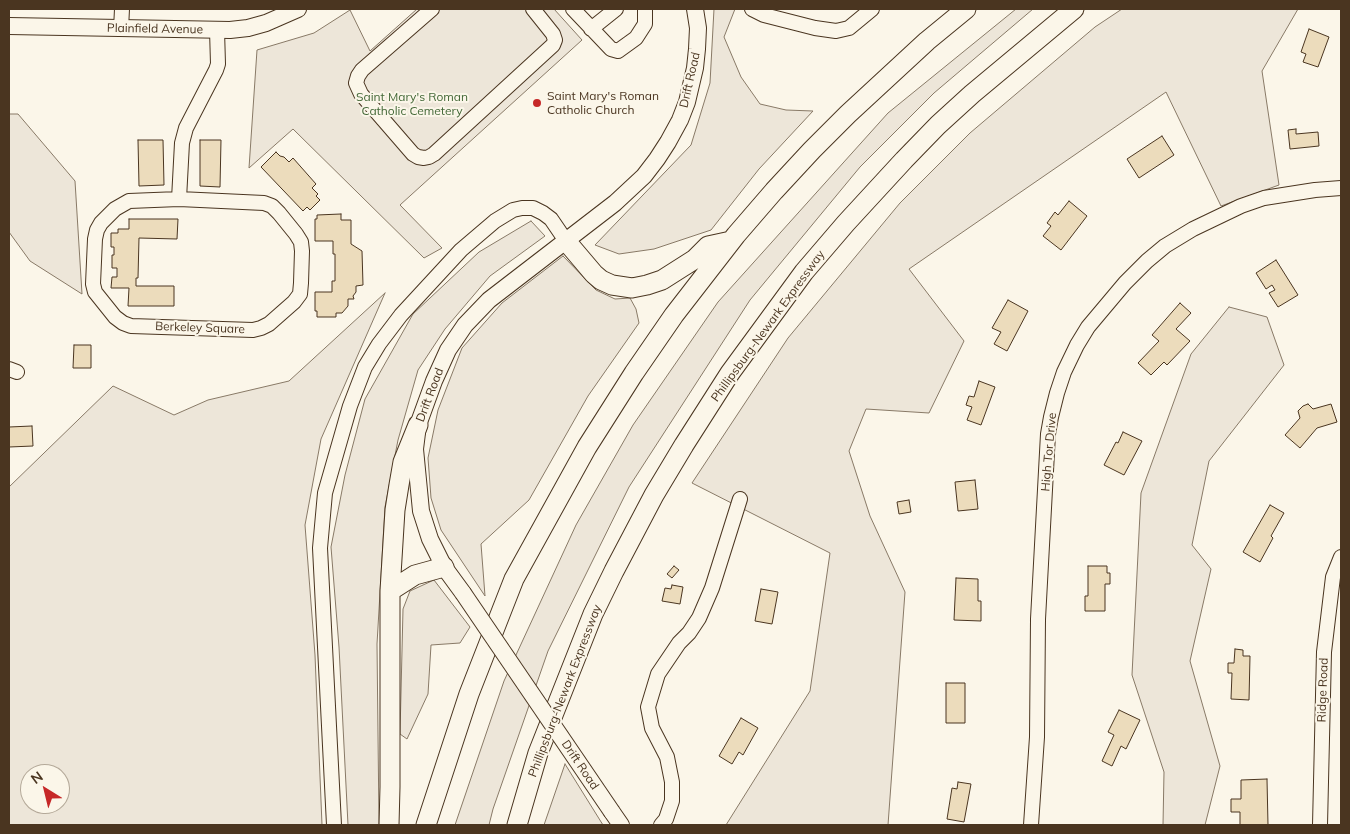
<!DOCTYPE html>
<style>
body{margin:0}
#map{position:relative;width:1350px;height:834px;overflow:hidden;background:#fbf6e9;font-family:Mulish,sans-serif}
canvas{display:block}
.frame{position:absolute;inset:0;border:10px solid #4a3520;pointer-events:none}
.north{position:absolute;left:20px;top:764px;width:50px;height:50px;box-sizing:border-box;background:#fbf6e9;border:1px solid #b4a999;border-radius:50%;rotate:324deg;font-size:14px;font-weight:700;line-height:20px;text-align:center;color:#4a3520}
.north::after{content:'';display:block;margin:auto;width:18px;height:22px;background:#c62828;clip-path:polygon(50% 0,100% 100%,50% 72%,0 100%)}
</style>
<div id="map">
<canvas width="1350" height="834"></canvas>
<div class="frame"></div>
<div class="north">N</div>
</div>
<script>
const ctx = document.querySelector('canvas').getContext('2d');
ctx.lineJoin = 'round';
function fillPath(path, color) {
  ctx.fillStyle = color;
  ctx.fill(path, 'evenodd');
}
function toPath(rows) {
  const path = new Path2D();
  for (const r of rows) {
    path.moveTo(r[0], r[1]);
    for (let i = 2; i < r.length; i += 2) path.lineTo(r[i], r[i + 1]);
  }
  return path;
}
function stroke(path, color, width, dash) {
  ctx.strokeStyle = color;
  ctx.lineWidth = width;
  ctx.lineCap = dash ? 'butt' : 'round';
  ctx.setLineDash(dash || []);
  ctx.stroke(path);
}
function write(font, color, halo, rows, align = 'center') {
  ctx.font = font + ' Mulish,sans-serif';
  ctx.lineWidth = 4;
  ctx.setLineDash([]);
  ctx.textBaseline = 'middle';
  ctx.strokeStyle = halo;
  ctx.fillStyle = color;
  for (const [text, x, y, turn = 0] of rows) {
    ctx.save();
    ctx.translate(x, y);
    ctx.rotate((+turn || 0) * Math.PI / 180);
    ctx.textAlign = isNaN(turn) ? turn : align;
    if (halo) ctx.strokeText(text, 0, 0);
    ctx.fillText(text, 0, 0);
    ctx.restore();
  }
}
const green = toPath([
 [417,9,554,9,582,40,400,205,442,248,424,258,293,129,249,168,257,50,314,33,350,10,370,51,417,9],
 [714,9,735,9,724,37,741,77,760,104,786,110,813,111,759,169,711,230,654,249,619,254,595,245,691,145,710,83,714,9],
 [1016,9,1033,9,934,93,860,167,750,300,629,487,548,651,493,809,489,825,455,825,504,681,576,525,633,425,718,302,888,113,1016,9],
 [1122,9,1298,9,1262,71,1279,185,1221,206,1166,92,909,269,964,341,929,413,866,409,849,451,870,516,905,592,888,825,726,825,810,691,830,553,692,483,788,338,900,203,970,133,1095,27,1122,9],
 [9,114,18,114,75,181,82,294,30,261,9,232,9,114],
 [531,221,545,236,490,276,445,329,418,370,398,440,385,507,377,644,379,825,348,825,339,647,331,547,345,475,365,399,413,314,479,252,531,221],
 [563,256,596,290,615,299,630,298,636,309,639,323,588,396,529,500,481,544,485,596,441,530,431,498,428,458,438,410,462,348,502,303,563,256],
 [385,293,321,439,305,525,315,655,322,825,9,825,9,487,113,386,174,415,208,400,289,381,385,293],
 [30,774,60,774,60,804,30,804,30,774],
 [1229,307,1267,317,1284,365,1209,461,1192,545,1211,569,1190,661,1220,766,1205,825,1163,825,1164,772,1132,675,1141,493,1191,354,1229,307],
 [434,580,470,627,460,643,431,645,428,694,407,739,400,734,403,609,410,591,434,580],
 [565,764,603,825,544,825,565,764]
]);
const building = toPath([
 [1309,29,1329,37,1318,67,1303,62,1306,54,1301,52,1309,29],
 [1296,129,1296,134,1318,132,1319,146,1290,149,1288,130,1296,129],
 [1162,136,1174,155,1139,178,1127,159,1162,136],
 [138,140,163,140,164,185,139,186,138,140],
 [200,140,221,140,220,187,200,186,200,140],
 [276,152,280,156,284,157,289,162,293,158,316,184,312,188,318,194,316,196,320,200,310,210,307,207,303,211,261,167,276,152],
 [1069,201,1087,216,1061,250,1043,236,1051,226,1047,223,1055,212,1058,215,1069,201],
 [341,214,341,220,351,220,351,244,362,251,363,285,356,286,356,292,353,296,354,299,348,299,348,306,342,313,336,313,336,317,317,317,317,311,315,311,315,292,332,292,332,281,335,281,335,254,333,254,333,241,315,241,315,219,317,219,317,215,341,214],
 [129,219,178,219,177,239,139,238,138,278,136,278,136,286,174,286,174,306,128,306,129,288,111,288,112,277,117,277,117,268,112,268,112,255,114,255,114,247,111,247,111,233,118,233,118,229,129,229,129,219],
 [1276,260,1298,295,1278,307,1269,293,1275,290,1272,285,1266,289,1256,273,1276,260],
 [1008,300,1028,311,1007,351,994,344,1001,332,992,328,1008,300],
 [1180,303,1191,313,1176,329,1190,341,1167,365,1164,362,1151,375,1138,363,1159,341,1152,335,1180,303],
 [74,345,91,345,91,368,73,368,74,345],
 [979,381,995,387,981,425,967,420,972,407,966,405,969,396,974,397,979,381],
 [1308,404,1313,409,1331,404,1337,422,1317,428,1300,448,1285,435,1300,418,1298,411,1303,406,1308,404],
 [32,426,33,446,9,447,9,427,32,426],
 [1123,432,1142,441,1124,475,1104,465,1116,442,1118,443,1123,432],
 [975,480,978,509,958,511,955,482,975,480],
 [909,500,911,512,899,514,897,502,909,500],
 [1270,505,1284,513,1271,536,1273,538,1260,562,1243,552,1270,505],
 [674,566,679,570,672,578,667,574,674,566],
 [1088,566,1107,566,1107,573,1110,573,1110,584,1105,584,1105,611,1085,611,1085,596,1088,596,1088,566],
 [956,578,978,579,978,601,981,601,981,621,954,620,956,578],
 [672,585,683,587,680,604,662,601,665,588,671,589,672,585],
 [761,589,778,592,772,624,755,621,761,589],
 [1235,649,1243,650,1243,656,1250,656,1249,700,1231,699,1232,673,1228,673,1228,663,1234,663,1235,649],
 [946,683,965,683,965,723,946,723,946,683],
 [1119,710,1140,720,1126,749,1121,746,1112,766,1102,761,1114,735,1108,732,1119,710],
 [741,718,758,728,743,755,739,752,732,764,719,756,741,718],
 [1267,779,1268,825,1240,825,1240,812,1231,812,1231,799,1241,799,1241,780,1267,779],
 [958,782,971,784,964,822,947,819,952,788,957,789,958,782]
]);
const minor = toPath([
 [432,9,362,70,358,76,356,83,361,94,413,154,418,157,424,158,429,157,434,154,553,45,555,40,553,34,533,9],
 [573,9,611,49,618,51,636,38,645,24,645,9],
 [752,9,764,15,815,28,836,31,849,28,872,9],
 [121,29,122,9],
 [591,29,616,9],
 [179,199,264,203,272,206,279,213,296,234,301,242,302,251,301,283,300,294,294,302,269,324,261,328,253,330,131,326,123,323,115,317,95,292,93,284,95,239,97,230,101,223,115,209,129,201,179,199],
 [179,199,182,143,186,128,216,70,218,64,217,30],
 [9,369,17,372],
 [334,825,320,548,325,493,350,406,365,367,379,344,401,315,461,250,495,221,513,210,522,208,533,208,543,213,551,219,566,241],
 [661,825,666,819,672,801,672,782,667,757,652,728,648,707,658,674,679,643,689,633,699,618,712,588,740,499],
 [1031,825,1037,737,1038,619,1048,434,1051,417,1057,393,1064,372,1077,345,1088,327,1125,283,1147,261,1165,246,1193,229,1241,206,1264,198,1315,190,1341,188],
 [1320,825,1324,652,1333,577,1341,557]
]);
const major = toPath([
 [9,26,230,30,248,28,266,23,298,9],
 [463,593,444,567,430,539,421,511,415,449,418,425,434,381,448,350,465,325,489,300,615,203,644,176,657,159,668,142,680,120,687,102,695,68,697,49,698,28,695,9],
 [612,812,621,825]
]);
const highway = toPath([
 [566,241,594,274,601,280,612,285,632,288,647,285,662,280,695,259,708,246,731,241],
 [390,591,395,510,399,485,403,462,418,425],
 [389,825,390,787,390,591,415,575,444,567],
 [426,825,469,694,514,579,587,447,634,373,674,315,736,235,774,191,812,150,848,114,927,41,966,9],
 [517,825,538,753,593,614,614,571,654,495,684,445,730,373,804,272,846,223,904,160,938,125,972,94,1074,9]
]);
const majorBridge = toPath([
 [463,593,612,812]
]);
const markers = [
 [537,103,5,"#c62828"]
];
const streetNames = [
 ["Plainfield Avenue",155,29,1],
 ["Drift Road",690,80,-77],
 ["Phillipsburg-Newark Expressway",768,326,-54],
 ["Berkeley Square",200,328,2],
 ["Drift Road",430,395,-69],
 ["High Tor Drive",1049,452,-85],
 ["Ridge Road",1323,690,-88],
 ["Phillipsburg-Newark Expressway",565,691,-69],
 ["Drift Road",580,765,56]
];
const poiNames = [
 ["Saint Mary's Roman",547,96],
 ["Catholic Church",547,110]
];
const parkNames = [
 ["Saint Mary's Roman",412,97],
 ["Catholic Cemetery",412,111]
];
fillPath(green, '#ede6d9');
stroke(green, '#887966', 1);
fillPath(building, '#ecdcbc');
stroke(building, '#4a3520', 1);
stroke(minor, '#4a3520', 16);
stroke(major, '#4a3520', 18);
stroke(highway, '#4a3520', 21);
stroke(minor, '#fbf6e9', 14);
stroke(major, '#fbf6e9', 16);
stroke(highway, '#fbf6e9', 19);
stroke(majorBridge, '#4a3520', 18, []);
stroke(majorBridge, '#fbf6e9', 16);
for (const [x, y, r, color] of markers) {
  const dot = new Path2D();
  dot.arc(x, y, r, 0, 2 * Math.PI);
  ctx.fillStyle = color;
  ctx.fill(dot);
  stroke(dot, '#fbf6e9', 2);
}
write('12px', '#4a3520', '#fbf6e9', streetNames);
write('12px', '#4a3520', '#fbf6e9', poiNames, 'left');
write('12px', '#436837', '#fbf6e9', parkNames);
</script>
